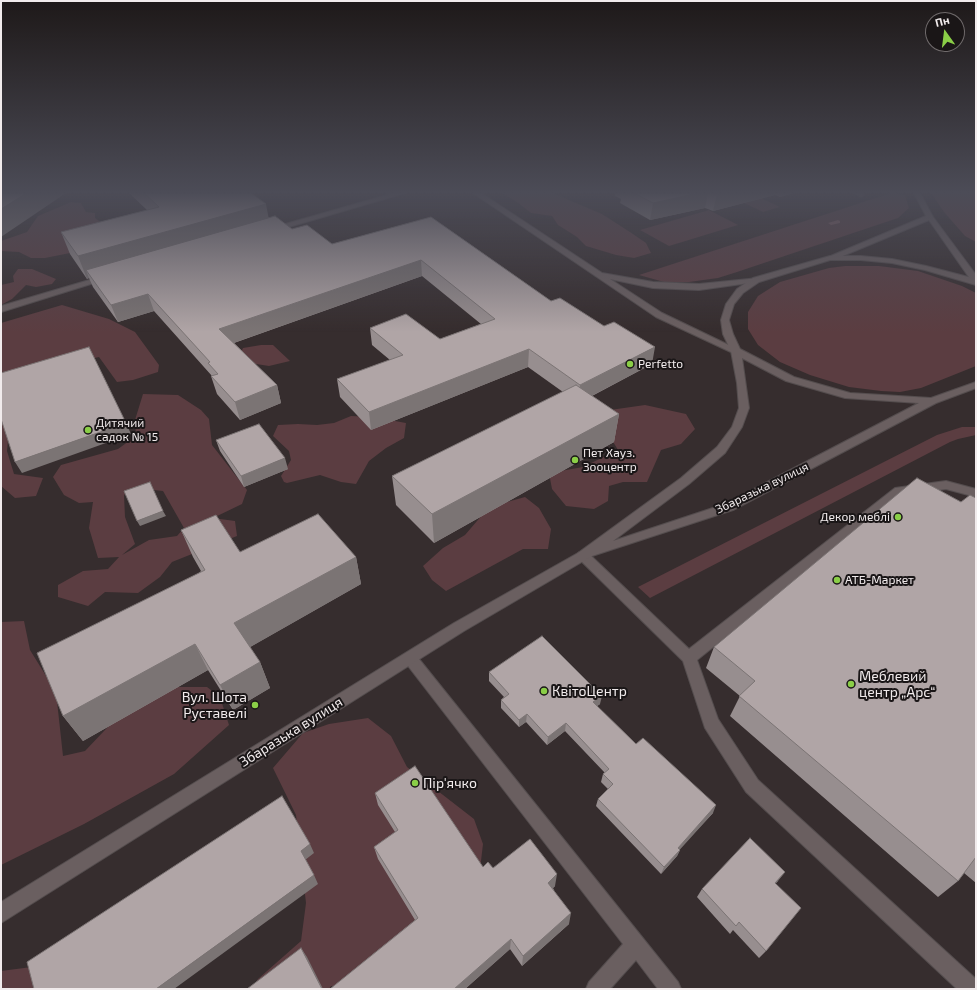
<!DOCTYPE html>
<meta charset="utf-8">
<style>
body{margin:0}
#map{position:relative;width:977px;height:990px;overflow:hidden;background:#362d2e;font-family:"Exo 2",sans-serif}
canvas{display:block}
.frame{position:absolute;inset:0;border:2px solid #f1ebec;pointer-events:none}
.north{position:absolute;left:925px;top:12px;width:40px;height:40px;box-sizing:border-box;background:#1a1617;border:1px solid #706b6c;border-radius:50%;rotate:346deg;font-size:11px;font-weight:700;line-height:16px;text-align:center;color:#f1ebec}
.north::after{content:'';display:block;margin:auto;width:14px;height:18px;background:#8ace47;clip-path:polygon(50% 0,100% 100%,50% 72%,0 100%)}
</style>
<div id="map">
<canvas width="977" height="990"></canvas>
<div class="frame"></div>
<div class="north">Пн</div>
</div>
<script>
const ctx = document.querySelector('canvas').getContext('2d');
ctx.lineJoin = 'round';
function fillPath(path, color) {
  ctx.fillStyle = color;
  ctx.fill(path, 'evenodd');
}
function toPath(rows) {
  const path = new Path2D();
  for (const r of rows) {
    path.moveTo(r[0], r[1]);
    for (let i = 2; i < r.length; i += 2) path.lineTo(r[i], r[i + 1]);
  }
  return path;
}
function stroke(path, color, width, dash) {
  ctx.strokeStyle = color;
  ctx.lineWidth = width;
  ctx.lineCap = dash ? 'butt' : 'round';
  ctx.setLineDash(dash || []);
  ctx.stroke(path);
}
function write(font, color, halo, rows, align = 'center') {
  ctx.font = font + ' "Exo 2",sans-serif';
  ctx.lineWidth = 4;
  ctx.setLineDash([]);
  ctx.textBaseline = 'middle';
  ctx.strokeStyle = halo;
  ctx.fillStyle = color;
  for (const [text, x, y, turn = 0] of rows) {
    ctx.save();
    ctx.translate(x, y);
    ctx.rotate((+turn || 0) * Math.PI / 180);
    ctx.textAlign = isNaN(turn) ? turn : align;
    if (halo) ctx.strokeText(text, 0, 0);
    ctx.fillText(text, 0, 0);
    ctx.restore();
  }
}
const green = toPath([
 [502,193,553,193,569,200,602,214,633,234,646,243,651,253,634,258,616,255,586,246,577,237,558,225,552,216,531,213,517,202],
 [891,193,905,195,909,208,898,218,737,272,718,278,689,282,664,282,639,275],
 [931,193,976,193,976,242,965,236,944,212],
 [761,198,780,207,763,212,744,203],
 [71,202,81,203,86,212,95,213,95,218,103,224,85,250,45,258,31,258,19,252,1,251,1,241,27,232,38,216],
 [709,210,738,225,669,246,640,230],
 [845,266,879,266,918,271,962,286,976,293,976,366,921,388,900,392,881,391,849,387,810,375,780,362,758,345,748,329,748,312,758,296,780,282,829,268],
 [18,269,32,269,56,279,52,284,36,287,26,285,12,299,1,305,1,285,14,282,13,276],
 [62,305,109,319,135,332,159,365,158,372,133,380,117,382,99,357,55,367,1,381,1,323],
 [261,345,273,345,290,361,269,366,237,361,243,348],
 [143,394,178,395,201,410,209,419,212,445,247,490,242,504,213,518,235,521,237,536,172,562,160,577,138,593,105,592,88,606,58,597,58,585,83,571,108,569,119,557,98,558,89,528,93,502,79,503,64,495,53,477,61,465,118,449,136,436,135,420],
 [136,488,163,491,184,528,177,536,149,540,122,555,135,544,125,517,124,495],
 [645,405,686,414,695,429,681,444,661,450,647,482,623,482,609,486,608,501,594,509,566,506,552,489,549,473,583,467,618,450,603,425,610,410],
 [351,416,373,417,406,423,404,438,386,448,369,461,356,484,341,482,320,475,287,483,284,482,281,476,291,460,289,451,273,436,278,425,298,424,317,425,334,423],
 [1,419,9,430,7,451,14,474,43,478,36,496,15,498,1,486],
 [962,427,976,427,976,435,958,439,950,442,650,598,638,587,937,435],
 [525,497,539,508,551,529,548,549,523,549,446,591,432,580,423,566,443,548,465,535,489,507],
 [24,621,30,650,56,692,63,756,85,751,123,711,174,687,207,687,220,697,229,725,174,774,84,824,1,865,1,622],
 [368,718,391,736,407,767,474,819,483,844,477,895,346,989,331,986,329,989,252,989,258,979,301,941,306,903,296,815,273,768,303,733,329,724],
 [47,965,40,989,1,989,1,971]
]);
const stream = toPath([
 [838,220,840,221,840,223,831,225,828,223,838,220]
]);
const service = toPath([
 [854,193,862,193,864,195,861,197,854,193],
 [946,481,976,489,976,497,946,489,902,495,697,660,718,719,758,780,976,979,976,989,957,989,746,792,705,728,683,661,576,556,578,553,583,551,588,553,689,649,895,488,946,481],
 [410,652,415,654,678,982,681,989,658,989,636,960,610,989,586,989,589,982,623,944,405,662,403,658,405,654,410,652]
]);
const minor = toPath([
 [394,193,405,193,275,231,268,229,394,193],
 [473,193,481,193,602,273,653,282,699,284,759,278,760,280,756,282,699,290,653,288,610,279,662,313,741,351,736,354,733,353,656,317,473,193],
 [103,276,106,276,110,278,1,312,1,306,103,276]
]);
const tertiary = toPath([
 [914,193,920,193,933,217,976,275,976,283,973,283,929,220,833,260,826,258,926,216,914,193]
]);
const secondary = toPath([
 [830,256,861,256,892,259,926,266,976,279,976,285,925,270,892,263,861,260,830,260,759,282,743,293,734,304,729,320,733,334,740,349,794,377,850,393,931,398,976,382,976,388,936,403,733,510,592,556,464,631,1,923,1,902,454,623,578,553,681,478,717,447,732,427,739,408,737,383,731,351,723,334,721,320,726,304,737,289,753,278,830,256],
 [742,358,786,381,845,398,919,403,725,504,613,541,689,484,725,453,742,427,749,408,742,358]
]);
const wall = toPath([
 [129,193,251,193,269,218,292,229,332,244,431,217,551,301,652,364,592,396,619,414,614,442,434,543,396,505,392,476,563,392,528,367,371,430,340,397,337,379,390,360,372,345,370,328,440,339,481,324,422,276,234,343,277,385,281,403,240,420,217,394,211,376,212,376,154,311,118,322,93,287,89,278,87,279,70,254,61,232,147,210],
 [615,193,794,193,780,197,775,195,713,211,705,208,650,220,620,203,621,199,615,196],
 [216,440,288,469,244,487,220,451],
 [976,498,976,883,964,873,958,881,938,897,730,716,740,696,706,668,714,647,961,502],
 [181,530,240,552,356,557,361,584,250,647,260,662,270,688,233,710,208,670,83,741,63,716,201,571,193,557],
 [489,672,600,704,597,706,636,744,713,813,679,849,680,850,677,856,661,874,596,806,598,799,608,789,601,782,603,774,605,773,565,731,547,745,526,722,519,727,501,708,501,700,504,697,489,681],
 [375,793,483,867,493,868,555,886,553,888,569,924,522,966,510,949,465,989,330,989,415,920,378,859,374,847,395,832,378,805],
 [778,881,776,883,766,951,759,958,733,930,730,934,697,897,702,889]
]);
const shadedWall = toPath([
 [27,193,66,193,1,237,1,209],
 [699,193,708,193,705,208,650,220,653,203],
 [722,193,775,193,775,195,713,211,717,194],
 [781,193,794,193,780,197],
 [266,204,270,225,86,270,89,278,87,279,78,256],
 [421,260,422,276,225,346,219,329],
 [148,294,154,311,118,322,111,305],
 [655,347,652,364,578,403,580,385],
 [529,349,528,367,371,430,369,412],
 [277,385,281,403,240,420,235,402],
 [619,414,614,442,434,543,432,514],
 [126,423,131,434,22,473,15,462],
 [285,458,288,469,244,487,241,476],
 [163,511,166,516,140,526,137,521],
 [356,557,361,584,245,650,234,623],
 [195,644,208,670,83,741,63,716],
 [260,662,270,688,233,710,220,685],
 [602,696,600,704,592,710,593,702],
 [527,714,526,722,519,727,519,720],
 [566,723,565,731,547,745,548,737],
 [716,805,713,813,675,855,678,848],
 [310,844,314,853,305,860,301,851],
 [680,850,677,856,661,874,664,867],
 [785,872,778,881,769,891,775,883],
 [557,874,555,886,547,894,548,883],
 [314,875,318,884,174,989,156,989],
 [571,913,569,924,522,966,523,956],
 [511,939,510,949,465,989,454,989],
 [301,948,307,957,323,989,322,989]
]);
const building = toPath([
 [1,193,27,193,1,209,1,193],
 [144,193,251,193,266,204,78,256,61,232,159,207,144,193],
 [634,193,699,193,653,203,634,193],
 [714,193,722,193,717,194,714,193],
 [275,216,292,229,307,225,332,244,431,217,551,301,560,298,604,326,614,322,655,347,580,385,529,349,369,412,337,379,403,355,370,328,406,314,440,339,495,319,421,260,219,329,277,385,235,402,211,376,218,374,208,363,210,362,148,294,111,305,86,270,275,216],
 [89,347,126,423,15,462,1,419,1,373,89,347],
 [576,385,619,414,432,514,392,476,576,385],
 [259,424,285,458,241,476,216,440,259,424],
 [917,478,961,502,970,495,976,498,976,857,958,881,739,696,755,681,714,647,917,478],
 [150,482,163,511,137,521,124,491,150,482],
 [318,514,356,557,234,623,260,662,220,685,195,644,63,716,37,653,205,570,181,530,216,515,240,552,318,514],
 [542,636,602,696,593,702,636,744,643,738,716,805,678,848,680,850,664,867,598,799,613,784,603,774,609,769,566,723,548,737,527,714,519,720,501,700,509,694,489,672,542,636],
 [415,766,483,867,488,862,493,868,530,839,557,874,548,883,571,913,523,956,511,939,454,989,330,989,418,918,374,847,398,830,375,793,415,766],
 [282,796,310,844,301,851,314,875,156,989,34,989,27,962,282,796],
 [750,838,785,872,775,883,801,908,766,951,739,922,736,926,702,889,750,838],
 [301,948,322,989,247,989,301,948]
]);
const markers = [
 [630,364,4,"#8ace47"],
 [88,430,4,"#8ace47"],
 [575,460,4,"#8ace47"],
 [898,517,4,"#8ace47"],
 [837,580,4,"#8ace47"],
 [851,684,4,"#8ace47"],
 [544,691,4,"#8ace47"],
 [255,705,4,"#8ace47"],
 [415,783,4,"#8ace47"]
];
const poiNames = [
 ["Perfetto",638,364],
 ["Дитячий",96,423],
 ["садок № 15",96,437],
 ["Пет Хауз.",583,453],
 ["Зооцентр",583,467],
 ["Декор меблі",890,517,"right"],
 ["АТБ-Маркет",845,580]
];
const streetNames = [
 ["Збаразька вулиця",762,488,-26]
];
const nearPoinames = [
 ["Меблевий",859,676],
 ["центр „Арс“",859,692],
 ["КвітоЦентр",552,691],
 ["Вул. Шота",247,697,"right"],
 ["Руставелі",247,713,"right"],
 ["Пір'ячко",423,783]
];
const nearStreetnames = [
 ["Збаразька вулиця",291,732,-32]
];
fillPath(green, '#5b3d41');
fillPath(stream, '#8d6368');
stroke(service, '#544d4e', 2);
stroke(minor, '#544d4e', 2);
stroke(tertiary, '#544d4e', 2);
stroke(secondary, '#544d4e', 2);
fillPath(service, '#6a5f60');
fillPath(minor, '#6a5f60');
fillPath(tertiary, '#6a5f60');
fillPath(secondary, '#6a5f60');
fillPath(wall, '#978e8f');
fillPath(shadedWall, '#7b7474');
fillPath(building, '#b0a5a6');
stroke(building, '#7b7474', 1);
const sky = ctx.createLinearGradient(0, 0, 0, 332);
sky.addColorStop(0, '#1e1919');
sky.addColorStop(0.58, '#4c4c57');
sky.addColorStop(1, '#4c4c5700');
ctx.fillStyle = sky;
ctx.fillRect(0, 0, 977, 332);
for (const [x, y, r, color] of markers) {
  const dot = new Path2D();
  dot.arc(x, y, r, 0, 2 * Math.PI);
  ctx.fillStyle = color;
  ctx.fill(dot);
  stroke(dot, '#1a1617', 1.5);
}
write('12px', '#f1ebec', '#1a1617', poiNames, 'left');
write('12px', '#f1ebec', '#1a1617', streetNames);
write('14px', '#f1ebec', '#1a1617', nearPoinames, 'left');
write('14px', '#f1ebec', '#1a1617', nearStreetnames);
</script>
